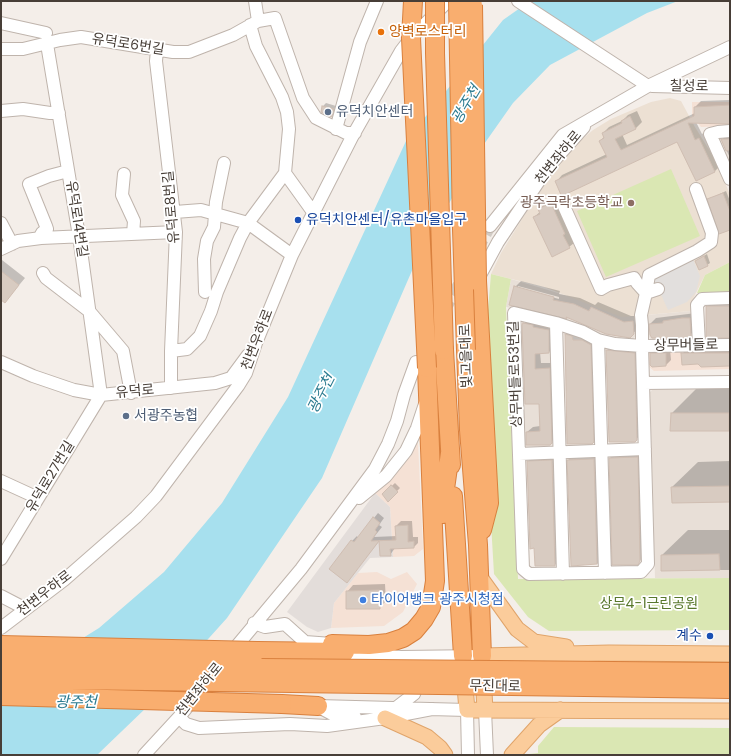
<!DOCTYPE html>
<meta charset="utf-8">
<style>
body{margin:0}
#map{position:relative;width:731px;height:756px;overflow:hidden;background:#f4eee9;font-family:Poppins,sans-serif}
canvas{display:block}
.frame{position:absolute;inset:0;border:2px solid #473e37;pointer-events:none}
</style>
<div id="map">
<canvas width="731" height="756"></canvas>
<div class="frame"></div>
</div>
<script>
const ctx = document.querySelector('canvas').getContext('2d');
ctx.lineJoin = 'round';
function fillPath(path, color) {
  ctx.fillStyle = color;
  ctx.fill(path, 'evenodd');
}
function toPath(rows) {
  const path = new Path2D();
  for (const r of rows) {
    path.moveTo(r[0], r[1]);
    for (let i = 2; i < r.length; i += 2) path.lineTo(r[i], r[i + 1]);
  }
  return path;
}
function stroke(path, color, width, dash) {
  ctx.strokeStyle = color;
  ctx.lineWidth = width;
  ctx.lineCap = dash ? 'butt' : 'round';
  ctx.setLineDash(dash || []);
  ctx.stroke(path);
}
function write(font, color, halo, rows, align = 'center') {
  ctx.font = font + ' Poppins,"Noto Sans KR",sans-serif';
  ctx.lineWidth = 3.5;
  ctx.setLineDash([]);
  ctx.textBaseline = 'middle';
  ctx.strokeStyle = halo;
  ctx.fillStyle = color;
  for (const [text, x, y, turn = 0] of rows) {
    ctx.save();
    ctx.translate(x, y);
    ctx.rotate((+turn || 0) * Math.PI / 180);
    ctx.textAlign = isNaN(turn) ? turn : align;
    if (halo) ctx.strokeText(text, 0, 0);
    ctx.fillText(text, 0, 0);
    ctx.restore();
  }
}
const residential = toPath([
 [730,135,730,168,717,137],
 [511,279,636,316,635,337,631,341,614,340,570,322,506,307],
 [691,311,693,336,689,340,653,341,647,335,646,315],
 [524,320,547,327,552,331,556,441,550,446,526,447,522,444,519,325],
 [730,387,730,578,655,578,650,392,654,388]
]);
const commercial = toPath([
 [692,102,730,102,730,126,701,127,692,115],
 [650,349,730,349,730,369,654,371,647,365,647,353],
 [415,441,418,443,423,549,414,556,393,557,390,507,375,493],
 [377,572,391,579,407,572,417,584,403,612,384,626,331,628,334,603,358,573]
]);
const industrial = toPath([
 [375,493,390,507,393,557,370,558,334,603,331,628,318,632,307,627,287,612]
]);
const education = toPath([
 [670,98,681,101,695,127,718,164,730,195,730,262,705,275,691,303,691,311,622,317,544,287,491,274,501,253,527,211,560,161,575,145,593,130,611,119,651,102]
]);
const green = toPath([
 [671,169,700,236,606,277,577,211],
 [730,262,730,292,697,293,705,275],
 [491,274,511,279,506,307,518,579,730,578,730,630,549,631,528,617,494,574,491,523,495,500,488,310],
 [554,727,730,728,730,755,521,755,538,753,538,746]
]);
const parking = toPath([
 [693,259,700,276,696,292,687,302,668,310,653,277]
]);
const water = toPath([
 [530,1,678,1,647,13,550,65,513,103,475,157,414,266,322,478,227,618,147,707,97,755,1,755,1,689,99,628,164,572,222,503,288,397,406,141,503,20]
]);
const shadow = toPath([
 [730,100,730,123,696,122,702,134,705,132,721,165,715,171,696,180,678,141,556,182,562,175,607,154,600,141,604,137,603,133,609,127,622,121,628,115,637,111,642,122,636,128,622,134,627,145,695,113,695,107,701,101],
 [326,103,336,106,331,116,323,106],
 [728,133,730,133,730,158,722,140],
 [726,191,730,201,730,229,709,199],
 [555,199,570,229,568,230,574,243,569,247,534,217,540,212,539,209,544,205],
 [707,254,710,263,707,265,696,261],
 [2,260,25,278,5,302,1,299],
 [521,281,560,291,559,294,580,298,595,305,598,302,631,316,639,316,639,327,630,337,568,317,510,304,515,287],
 [518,286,559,297,559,299,518,288],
 [713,300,730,300,730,337,707,307],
 [696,313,696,329,688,337,650,324,656,318],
 [530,318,554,324,555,346,549,352,540,352,541,363,555,363,557,436,549,444,527,432,533,427,540,426,540,403,523,325],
 [572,329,596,339,599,435,592,443,566,335],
 [612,344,640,348,642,433,635,441,610,441,607,350],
 [655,349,670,349,671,360,666,365,652,366,651,354],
 [687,349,730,349,730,366,682,354],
 [697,388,730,388,729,430,672,413],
 [643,451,646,554,637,564,610,458,616,452],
 [600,453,603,558,597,564,568,460,574,454],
 [558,454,561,558,555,565,528,462,534,455],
 [730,461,730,501,672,487,698,462],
 [395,483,400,488,388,500,383,494],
 [378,513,384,518,379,525,382,527,374,537,397,536,396,526,401,521,412,521,413,537,418,537,418,543,414,547,395,548,390,555,381,555,380,540,347,581,352,541,357,536,358,538],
 [688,530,730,530,730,570,662,570,662,555],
 [385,584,386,601,379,608,347,592,353,585]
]);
const building = toPath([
 [730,105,730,124,688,123,695,140,699,138,715,172,696,181,677,142,564,195,561,195,555,181,607,157,599,141,604,138,602,133,622,123,621,121,630,116,636,129,615,139,621,150,694,116,694,107,730,105],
 [322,106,334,109,332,117,321,112,322,106],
 [721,139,730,139,730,150,726,151,721,139],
 [723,193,730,211,730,230,719,234,707,199,723,193],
 [551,203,565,234,563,235,570,248,552,257,533,217,540,214,538,209,551,203],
 [704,256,708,266,699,270,695,261,704,256],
 [1,271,19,285,5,303,1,300,1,271],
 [514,286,554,297,553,300,574,304,589,311,591,307,624,322,633,321,634,334,630,338,606,334,566,317,567,319,509,305,514,286],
 [706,306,730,306,730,338,706,338,706,306],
 [682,318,690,318,691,336,688,338,652,338,650,335,649,324,663,323,663,321,682,318],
 [523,323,533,325,533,327,549,330,549,353,535,354,535,369,550,368,552,443,550,445,526,445,526,432,540,431,539,404,525,404,522,325,523,323],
 [565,334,572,336,573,340,582,340,591,345,594,442,592,444,567,444,565,334],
 [606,350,635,353,637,440,635,442,609,442,606,350],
 [650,353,666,353,666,366,652,367,650,365,650,353],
 [681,353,730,353,730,366,701,367,698,364,682,365,681,353],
 [671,413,729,413,729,431,670,431,671,413],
 [638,457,640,561,638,565,612,565,609,458,638,457],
 [594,459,597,564,571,566,567,460,594,459],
 [552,460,555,566,535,566,534,548,530,549,527,461,552,460],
 [391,485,398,492,388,502,382,494,391,485],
 [730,486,730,502,672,503,671,487,730,486],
 [373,517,380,523,375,530,377,532,371,541,396,540,395,526,408,525,408,542,414,541,414,548,390,549,391,556,380,556,379,541,347,583,329,569,351,540,354,542,373,517],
 [719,554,720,570,661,571,661,555,719,554],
 [379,590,380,609,346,609,346,591,379,590]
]);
const minorTunnel = toPath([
 [477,250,490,226],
 [444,311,463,277]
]);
const minor = toPath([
 [518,1,648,86],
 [258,21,275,18,303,98,316,118,346,133,355,133],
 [1,23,46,33],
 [1,49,23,49,60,40,81,37,173,52,189,52,233,35,258,21,255,1],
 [157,50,156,61,176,232,171,351,171,388],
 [652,86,730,88],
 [1,111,23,109,50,113,59,113],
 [336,129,360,42,377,1],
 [730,131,718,132,710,134,730,179],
 [285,173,313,212],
 [124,174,122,195,134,221,133,234],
 [562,202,601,289,608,285,634,278,637,283,646,293,641,315,642,325,642,346,643,383,648,564,641,572,529,574,523,569,514,313,556,323,583,332,598,340,615,344,642,346,730,345],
 [175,212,201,210,248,223,292,255],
 [1,223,12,244],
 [490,226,563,135,648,86,730,47],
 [39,238,42,233,47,229,46,226,29,184,49,176,68,171],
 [1,249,18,241,41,238,176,232],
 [43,273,46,278,89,311,123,351,131,393],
 [478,279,498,242,549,166,584,127],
 [658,289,646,293,649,275,697,251,711,242,712,233,696,189],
 [205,292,204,259,207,241,214,227,216,202,224,163],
 [556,323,563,574],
 [598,340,605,573],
 [699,345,697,305,702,299,730,298],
 [171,351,187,349,200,336,211,311,217,292,240,238,248,223,285,173,289,129,287,112,282,97,256,46,250,25],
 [1,362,33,376,74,390,101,395,215,383,231,378,248,355],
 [643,383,730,382],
 [519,454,645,449],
 [1,481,38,498],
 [359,498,386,476,406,451,417,428,425,404],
 [1,559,101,395,79,236,47,44],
 [1,596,26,609],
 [254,623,265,627,285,624,305,642,332,644],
 [1,628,64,580,136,517,156,496,238,386,246,373,256,343,292,255,352,137,401,51,411,38,448,1],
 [349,653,401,657,482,656],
 [230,654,301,569,375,469,388,444,397,421,404,395,416,362],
 [318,706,467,710,468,755],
 [319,707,334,715,355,717],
 [397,707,414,694,418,684,417,679],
 [485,710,487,755],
 [179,717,186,724,199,728,290,724,327,726,385,718,432,709],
 [144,755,179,717,211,678]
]);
const major = toPath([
 [479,576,517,629,534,642,566,647],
 [464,675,467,710,730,711],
 [485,710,482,656,609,653,730,654],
 [385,718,427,737,440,748,445,755],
 [512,755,539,725,560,710]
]);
const highway = toPath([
 [411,38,413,1],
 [477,281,489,503,482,530],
 [444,350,451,465],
 [466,350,469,430,478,545,482,656],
 [453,496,463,656],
 [443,514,444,496,450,453],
 [332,644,369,645,388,643,403,638,414,631,424,619,431,607,435,581,427,368],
 [257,651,345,652],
 [282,704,318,706]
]);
const highwayBridge = toPath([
 [435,1,435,53,444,350],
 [458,1,462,229,466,350],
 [473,5,477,281],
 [411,38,427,368],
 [1,645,257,651],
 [1,662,261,668,730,672],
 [1,679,730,689],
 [1,696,282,704]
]);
const markers = [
 [381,32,4,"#e8710a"],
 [328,112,4,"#5c6f8a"],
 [631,203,4,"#8d6e63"],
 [298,220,4,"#1a4fb4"],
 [126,416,4,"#5c6f8a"],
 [363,600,4,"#3f7fe0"],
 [710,636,4,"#1a4fb4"]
];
const foodNames = [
 ["양벽로스터리",389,32]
];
const streetNames = [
 ["유덕로6번길",128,45,9],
 ["칠성로",689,87,1],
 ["천변좌하로",559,158,-51],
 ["유덕로8번길",172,207,-95],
 ["유덕로14번길",76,219,81],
 ["천변우하로",258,340,-69],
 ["상무버들로",686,346,-1],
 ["빛고을대로",467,356,-92],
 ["상무버들로53번길",516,374,-92],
 ["유덕로",135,392,-5],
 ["유덕로27번길",51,477,-59],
 ["천변우하로",45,594,-38],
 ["무진대로",495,687,1],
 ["천변좌하로",200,690,-51]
];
const serviceNames = [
 ["유덕치안센터",336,112],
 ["서광주농협",134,416]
];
const educationNames = [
 ["광주극락초등학교",623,203]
];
const transitNames = [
 ["유덕치안센터/유촌마을입구",306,220],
 ["계수",702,636,"right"]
];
const shopNames = [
 ["타이어뱅크 광주시청점",371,600]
];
const parkNames = [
 ["상무4-1근린공원",649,604]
];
const waterNames = [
 ["광주천",467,105,-59],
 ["광주천",322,394,-63],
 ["광주천",76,703]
];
fillPath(residential, '#e8dfd7');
fillPath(commercial, '#f5e1d5');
fillPath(industrial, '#e3ddda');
fillPath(education, '#ece0d3');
fillPath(green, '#dae7b3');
fillPath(parking, '#e2dfdd');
fillPath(water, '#a7e0ee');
fillPath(shadow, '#0003');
fillPath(building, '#d8cbc1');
stroke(building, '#d0beb2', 1);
stroke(minorTunnel, '#d1cbc5', 12, [12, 6]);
stroke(minor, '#bfb4ac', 14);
stroke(major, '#e0a46a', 17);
stroke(highway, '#d9803e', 20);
stroke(minor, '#fff', 12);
stroke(major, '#fbcc9b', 15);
stroke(highway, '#f9ae6f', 18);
stroke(highwayBridge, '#d9803e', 20, []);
stroke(highwayBridge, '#f9ae6f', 18);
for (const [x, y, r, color] of markers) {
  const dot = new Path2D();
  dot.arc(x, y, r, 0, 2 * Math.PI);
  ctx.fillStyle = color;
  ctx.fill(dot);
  stroke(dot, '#fff', 1.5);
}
write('14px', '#c56008', '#fff', foodNames, 'left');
write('14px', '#473e37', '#fff', streetNames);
write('14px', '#4e5e75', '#fff', serviceNames, 'left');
write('14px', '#785e54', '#fff', educationNames, 'right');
write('14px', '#164399', '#fff', transitNames, 'left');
write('14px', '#366cbe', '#fff', shopNames, 'left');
write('14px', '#58782c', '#fff', parkNames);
write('italic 15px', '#2c7b90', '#fff', waterNames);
</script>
